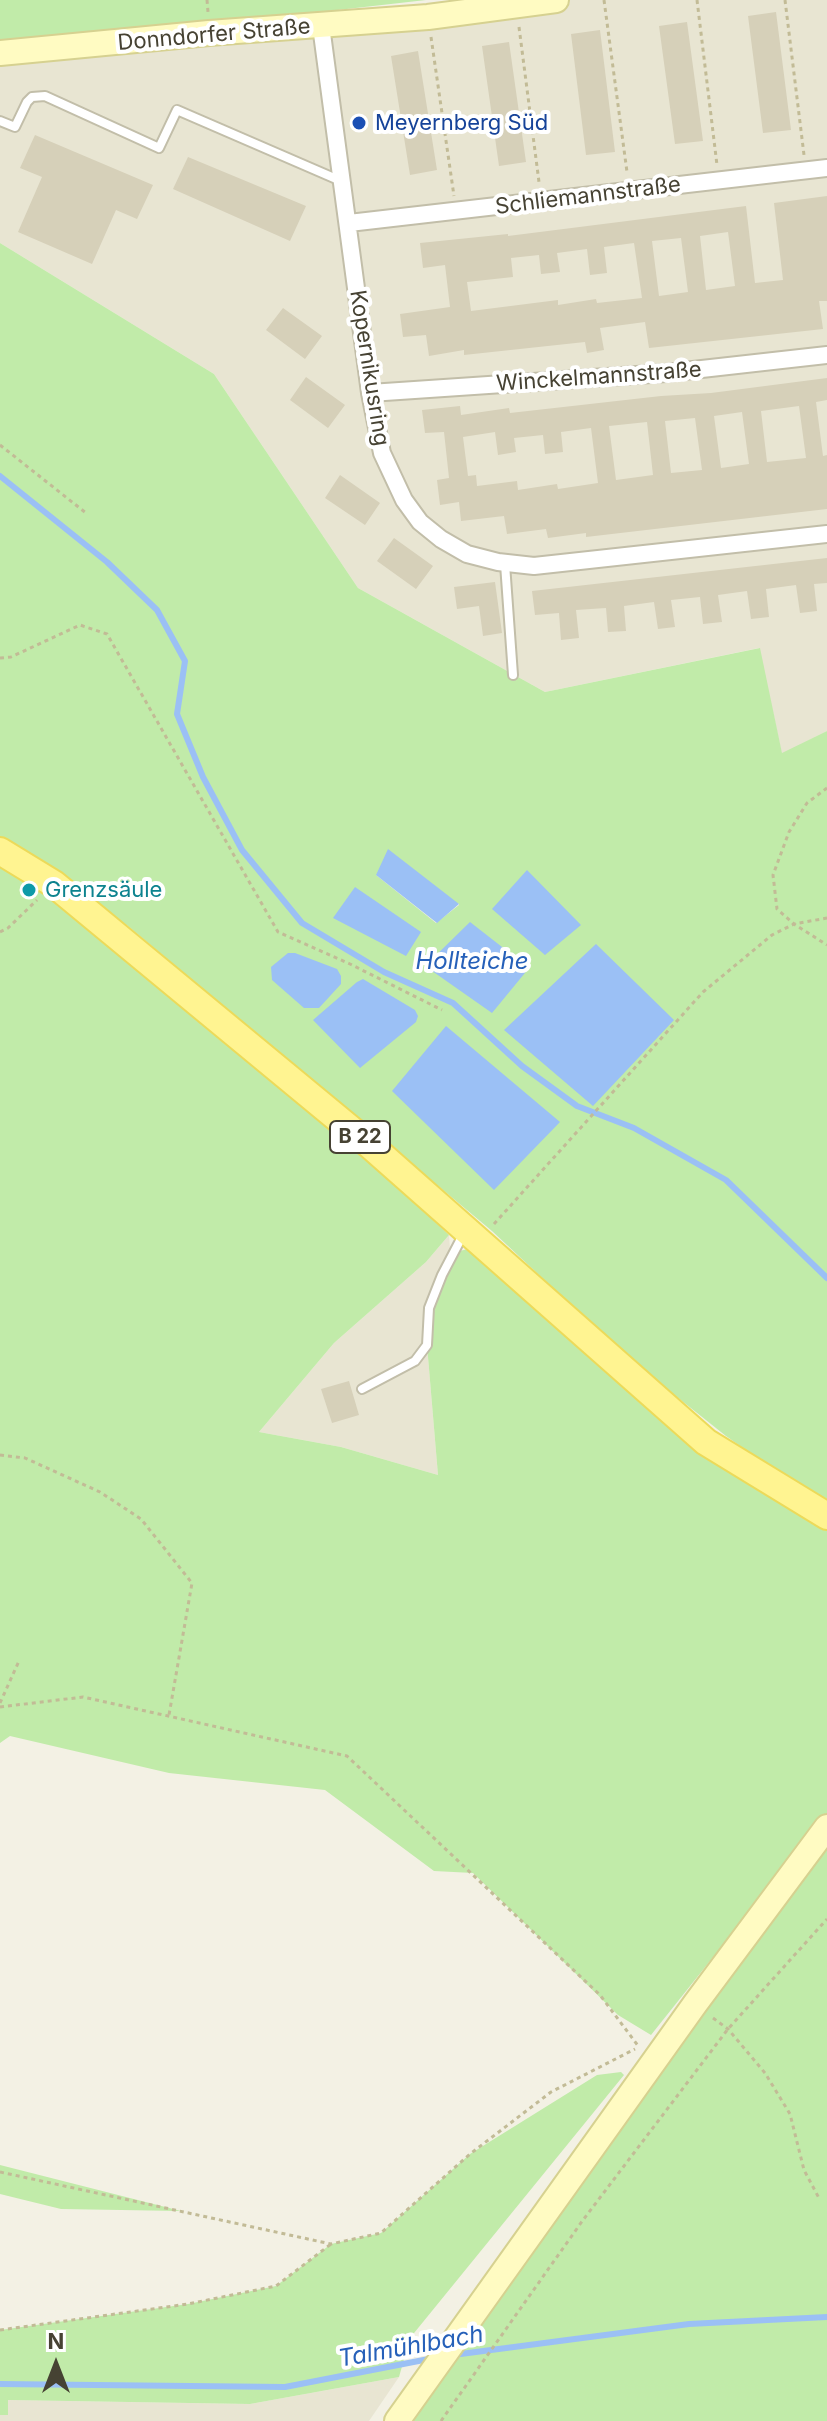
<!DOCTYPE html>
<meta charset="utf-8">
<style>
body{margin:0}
#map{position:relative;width:827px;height:2421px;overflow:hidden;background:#f3f1e4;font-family:Inter,sans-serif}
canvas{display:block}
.north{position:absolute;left:16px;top:2325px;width:80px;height:80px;-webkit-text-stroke:6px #fff;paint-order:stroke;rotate:0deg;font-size:22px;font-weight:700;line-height:32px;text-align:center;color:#464233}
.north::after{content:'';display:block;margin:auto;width:28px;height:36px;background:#464233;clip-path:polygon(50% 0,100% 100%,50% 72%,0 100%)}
</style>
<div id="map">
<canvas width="827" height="2421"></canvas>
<div class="north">N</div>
</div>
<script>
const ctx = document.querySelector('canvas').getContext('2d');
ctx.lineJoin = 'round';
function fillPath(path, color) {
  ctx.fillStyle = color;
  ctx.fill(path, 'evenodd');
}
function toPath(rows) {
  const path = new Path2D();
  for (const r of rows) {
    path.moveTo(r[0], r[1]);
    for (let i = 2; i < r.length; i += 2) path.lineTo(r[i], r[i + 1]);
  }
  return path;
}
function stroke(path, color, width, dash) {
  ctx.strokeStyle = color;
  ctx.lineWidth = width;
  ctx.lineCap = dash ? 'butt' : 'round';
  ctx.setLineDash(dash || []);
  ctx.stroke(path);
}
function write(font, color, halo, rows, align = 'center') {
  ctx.font = font + ' Inter,sans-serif';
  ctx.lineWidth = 8;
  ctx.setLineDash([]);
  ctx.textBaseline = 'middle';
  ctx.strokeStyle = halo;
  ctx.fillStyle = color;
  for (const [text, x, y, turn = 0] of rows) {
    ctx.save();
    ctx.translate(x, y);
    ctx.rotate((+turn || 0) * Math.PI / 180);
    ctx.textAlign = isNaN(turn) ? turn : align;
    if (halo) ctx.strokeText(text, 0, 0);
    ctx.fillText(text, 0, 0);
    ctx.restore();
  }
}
const residential = toPath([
 [478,0,827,0,827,731,782,754,759,648,545,692,358,588,214,374,0,243,0,58],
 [449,1235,450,1249,442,1275,427,1345,438,1475,341,1447,259,1432,334,1343,426,1262],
 [399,2377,369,2421,0,2421,0,2415,8,2415,7,2400,250,2404]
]);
const green = toPath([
 [0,0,426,0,109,36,0,44],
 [0,243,214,374,358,588,545,692,760,648,782,753,827,731,827,1499,783,1476,726,1436,628,1358,492,1231,128,926,64,879,0,839],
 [376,875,459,904,459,905,436,923],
 [0,864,71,906,338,1130,449,1235,426,1262,334,1343,259,1432,341,1447,438,1475,427,1345,429,1308,442,1275,460,1251,471,1248,827,1523,827,1814,651,2035,618,2015,473,1873,434,1871,325,1790,169,1773,10,1736,0,1743],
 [827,1849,827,2421,405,2421,761,1932],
 [621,2072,624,2075,410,2338,399,2377,250,2404,8,2400,8,2415,0,2415,0,2330,188,2304,276,2286,331,2244,381,2233,470,2154,597,2075],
 [0,2165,181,2211,61,2209,0,2194]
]);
const water = toPath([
 [388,849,459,904,437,923,376,875],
 [527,870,581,925,545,955,492,909],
 [355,887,421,932,406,956,333,918],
 [470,922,529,968,492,1013,425,966],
 [596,944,674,1020,593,1106,504,1030],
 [288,953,295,953,337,969,341,976,341,984,319,1008,304,1008,272,980,271,967],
 [363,979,415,1010,418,1016,416,1022,360,1068,313,1020,357,982],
 [446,1026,560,1122,494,1190,392,1091]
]);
const stream = toPath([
 [0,476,107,562,157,610,185,661,177,714,203,777,242,850,302,923,384,972,453,1003,522,1066,577,1106,634,1128,726,1180,827,1278],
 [453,2355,689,2324,827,2317],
 [0,2384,285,2387,434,2358]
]);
const building = toPath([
 [776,12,791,130,763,133,748,16],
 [687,22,703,141,675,144,659,26],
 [600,30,615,152,586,155,571,34],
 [509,42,526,162,499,166,482,46],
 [418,51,437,170,410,175,391,56],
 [35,135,153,185,137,219,116,210,92,264,18,232,42,177,20,168],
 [188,157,306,206,290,241,173,189],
 [827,196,827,301,819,301,823,329,649,348,645,322,600,328,604,350,587,353,585,342,464,355,464,350,429,356,426,335,403,337,400,314,450,307,445,265,423,268,420,243,508,234,508,236,746,206,755,283,783,280,774,203],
 [728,232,735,286,706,290,700,236],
 [681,238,688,292,659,296,652,241],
 [634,243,642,298,597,303,596,299,558,305,558,300,471,311,467,282,513,277,511,258,539,255,541,274,560,272,557,253,587,249,590,275,607,273,604,247],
 [283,308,322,336,305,359,266,330],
 [306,377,345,405,328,428,290,400],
 [827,378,827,400,816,402,823,456,827,455,827,509,586,537,586,533,548,538,546,529,507,534,504,516,461,521,459,502,440,505,437,480,449,478,444,432,425,433,422,410,460,406,461,415,509,408,510,413,661,396,711,393],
 [799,406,806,458,767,462,761,411],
 [742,412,749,464,721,468,714,416],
 [695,418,702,470,671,473,665,421],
 [647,422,653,475,616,480,609,426],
 [591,428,598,483,558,489,557,484,518,490,517,481,477,486,476,475,468,476,463,437,495,432,498,455,516,452,514,438,543,435,545,454,563,452,561,432],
 [340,475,380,503,365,525,325,498],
 [394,538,433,566,416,589,377,561],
 [827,558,827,583,814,584,817,611,800,613,796,585,766,589,769,617,751,619,747,591,718,595,722,622,703,624,700,597,671,600,675,627,658,629,654,602,624,606,626,631,608,632,606,608,576,610,579,638,561,640,559,613,535,615,532,591],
 [495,582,502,633,483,636,479,606,457,609,454,587],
 [349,1381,359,1415,332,1423,321,1389]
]);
const path = toPath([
 [207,0,208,12],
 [604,0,627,172],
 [697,0,717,165],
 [785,0,804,155],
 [519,27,539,182],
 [431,37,454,196],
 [0,445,86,513],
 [0,658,11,657,80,625,107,634,278,932,350,964,442,1010],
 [827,788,807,803,789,832,773,875,777,909,794,924,827,945],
 [0,932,8,928,37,900],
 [494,1224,703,992,772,935,794,924,827,918],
 [0,1455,25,1458,100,1492,141,1519,192,1583,169,1715],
 [0,1703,19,1661],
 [0,1707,83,1697,347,1756,600,1995,639,2047],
 [713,2018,728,2029,765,2073,790,2114,804,2170,820,2200],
 [0,2172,331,2244,381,2233,470,2154,551,2092,635,2049],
 [0,2330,188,2304,276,2286,331,2244],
 [441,2421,583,2220,728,2029,827,1919]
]);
const lane = toPath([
 [0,121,15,127,27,102,32,97,45,96,159,148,177,110,341,181],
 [505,564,513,675],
 [362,1389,415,1361,427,1345,429,1308,442,1275,464,1233]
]);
const street = toPath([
 [321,26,370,393,382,453,404,500,420,522,441,539,467,554,498,562,534,566,827,534],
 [349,223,827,168],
 [370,393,666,373,827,355]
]);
const secondary = toPath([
 [0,53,209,33,428,17,556,0],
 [397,2421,695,2004,827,1827]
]);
const primary = toPath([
 [0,851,54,884,371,1146,706,1442,827,1516]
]);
const markers = [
 [359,123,8,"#1a4fb4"],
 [29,890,8,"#0f9aa8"]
];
const shields = [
 [360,1137,60]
];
const shieldNames = [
 ["B 22",360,1137]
];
const streetNames = [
 ["Donndorfer Straße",214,35,-5],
 ["Schliemannstraße",588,196,-7],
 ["Kopernikusring",369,368,81],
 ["Winckelmannstraße",599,377,-4]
];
const transitNames = [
 ["Meyernberg Süd",375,123]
];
const cultureNames = [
 ["Grenzsäule",45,890]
];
const waterNames = [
 ["Hollteiche",472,962],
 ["Talmühlbach",411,2347,-10]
];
fillPath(residential, '#e8e5d2');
fillPath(green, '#c1eba9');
fillPath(water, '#9bc0f5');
stroke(stream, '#9bc0f5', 6);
fillPath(building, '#d6d0b9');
stroke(lane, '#c2bea9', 12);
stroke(street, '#c2bea9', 20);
stroke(secondary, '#d6d190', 28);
stroke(primary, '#ecda5a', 30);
stroke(path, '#c2bb96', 3, [4, 4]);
stroke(lane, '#fff', 8);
stroke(street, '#fff', 16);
stroke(secondary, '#fffbc2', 24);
stroke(primary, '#fff491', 26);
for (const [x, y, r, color] of markers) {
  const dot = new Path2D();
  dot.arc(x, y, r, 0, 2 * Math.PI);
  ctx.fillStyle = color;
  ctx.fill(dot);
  stroke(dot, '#fff', 3);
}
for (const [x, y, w] of shields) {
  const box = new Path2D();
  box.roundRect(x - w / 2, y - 16, w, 32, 6);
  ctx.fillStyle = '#fff';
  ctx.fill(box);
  stroke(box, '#464233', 2);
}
write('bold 20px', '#464233', null, shieldNames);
write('22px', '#464233', '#fff', streetNames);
write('22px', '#164399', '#fff', transitNames, 'left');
write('22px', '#0d838f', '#fff', cultureNames, 'left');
write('italic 24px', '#2660b9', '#fff', waterNames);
</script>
